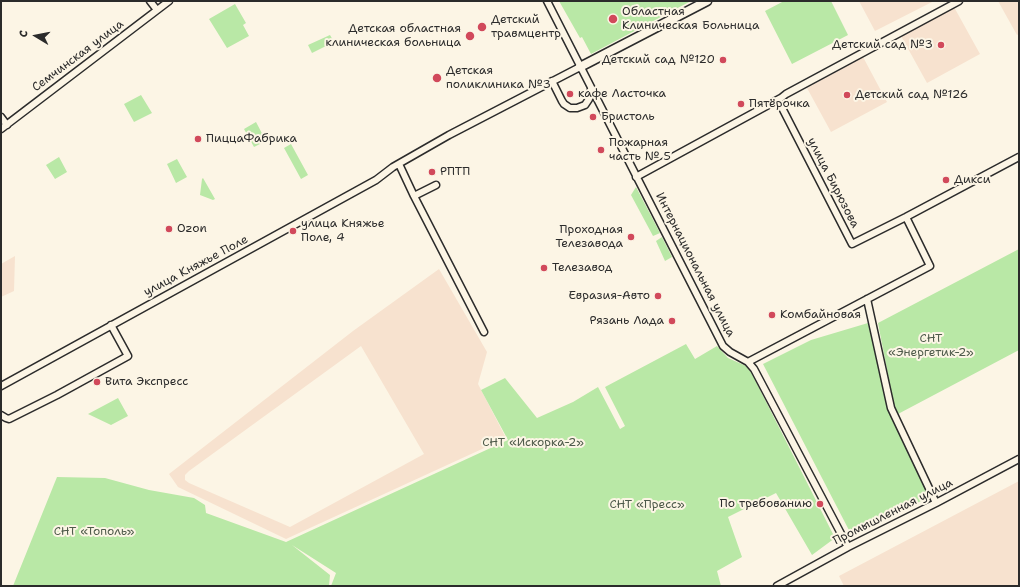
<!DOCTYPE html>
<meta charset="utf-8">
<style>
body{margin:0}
#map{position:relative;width:1020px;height:587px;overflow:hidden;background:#fcf5e5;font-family:"Shantell Sans",sans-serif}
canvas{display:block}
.frame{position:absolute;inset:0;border:2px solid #2b2b2b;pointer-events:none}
.north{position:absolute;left:16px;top:16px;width:40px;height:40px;-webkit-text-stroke:3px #fcf5e5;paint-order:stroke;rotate:280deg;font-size:11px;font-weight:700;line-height:16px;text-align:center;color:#2b2b2b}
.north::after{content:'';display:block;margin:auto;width:14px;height:18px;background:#2b2b2b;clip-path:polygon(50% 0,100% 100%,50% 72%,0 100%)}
</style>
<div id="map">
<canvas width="1020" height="587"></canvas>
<div class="frame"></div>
<div class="north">С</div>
</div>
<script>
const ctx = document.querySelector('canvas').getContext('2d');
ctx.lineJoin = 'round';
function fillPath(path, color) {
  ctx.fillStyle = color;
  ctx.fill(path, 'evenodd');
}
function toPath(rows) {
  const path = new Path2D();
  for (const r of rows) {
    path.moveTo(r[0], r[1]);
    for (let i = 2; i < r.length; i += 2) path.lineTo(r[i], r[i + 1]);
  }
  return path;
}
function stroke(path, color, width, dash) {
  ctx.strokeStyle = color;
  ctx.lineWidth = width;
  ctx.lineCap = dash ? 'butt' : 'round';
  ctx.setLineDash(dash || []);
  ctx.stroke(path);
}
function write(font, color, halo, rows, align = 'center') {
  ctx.font = font + ' "Shantell Sans",sans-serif';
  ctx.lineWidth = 4;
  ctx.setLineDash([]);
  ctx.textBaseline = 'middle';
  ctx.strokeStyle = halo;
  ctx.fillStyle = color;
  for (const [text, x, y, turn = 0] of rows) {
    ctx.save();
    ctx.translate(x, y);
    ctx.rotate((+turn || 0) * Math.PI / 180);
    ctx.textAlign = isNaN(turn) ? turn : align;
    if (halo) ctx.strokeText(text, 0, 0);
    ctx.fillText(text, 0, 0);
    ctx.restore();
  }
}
const built = toPath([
 [859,1,934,1,875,31],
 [998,1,1019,1,1019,34,1017,35],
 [954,7,980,54,927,83,901,36],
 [863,57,887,102,831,132,807,88],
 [15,256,14,291,1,297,1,264],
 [439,269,487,352,478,384,506,438,286,539,178,487,169,474,353,331],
 [361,346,424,454,290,527,189,483,185,480,185,475,189,471],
 [1019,481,1019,586,844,586,839,576]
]);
const green = toPath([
 [559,1,691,1,591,54,582,37,580,38],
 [784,1,831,1,848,35,792,64,765,11],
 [235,4,246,23,243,25,249,36,227,48,209,19],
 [330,35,334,42,312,53,308,45],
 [141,95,152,113,134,122,124,104],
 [256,122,266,141,254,147,244,129],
 [291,144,308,175,301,179,284,148],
 [59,157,67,172,55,179,46,165],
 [177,159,187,177,176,183,167,164],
 [203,178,215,199,213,200,200,195,202,179],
 [636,187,660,233,653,236,631,195],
 [662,237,672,257,665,261,656,241],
 [1019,249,1019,350,898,414,894,406,878,323],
 [868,323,892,419,929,497,852,536,763,364,811,340],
 [686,344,695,359,717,346,728,358,746,366,751,372,835,538,812,555,776,493,728,517,742,557,717,571,721,586,331,586,336,573,292,545,330,575,329,586,13,586,57,477,105,478,149,490,194,498,205,505,206,513,286,542,508,440,481,390,505,378,537,418,573,402,598,387,620,429,625,426,605,387],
 [118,398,128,416,111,425,88,414]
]);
const minor = toPath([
 [150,1,157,10],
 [547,1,723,346,730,352,748,362,754,369,848,547],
 [552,81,562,101,564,104,570,108,577,108,585,105,589,99,591,89],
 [778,100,852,244,906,217,1019,157],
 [1,117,7,125],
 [1,129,169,1],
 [399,164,414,196,484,332],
 [636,177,781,98,786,94,959,1],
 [414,196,436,185],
 [867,299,891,408,936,503],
 [748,362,930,266,906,217],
 [1,386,376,180,393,167,449,135,580,67],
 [1,415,6,418,9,419,57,395,128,356,111,325],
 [777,586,848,547,936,503,1019,459]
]);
const major = toPath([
 [580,67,707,1]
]);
const markers = [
 [613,19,5,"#d1495b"],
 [482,27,5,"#d1495b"],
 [470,36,5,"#d1495b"],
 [941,45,4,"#d1495b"],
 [723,60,4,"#d1495b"],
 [437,78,5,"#d1495b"],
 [570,94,4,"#d1495b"],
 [847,95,4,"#d1495b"],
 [741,104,4,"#d1495b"],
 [593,117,4,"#d1495b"],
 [198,139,4,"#d1495b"],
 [601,150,4,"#d1495b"],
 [432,172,4,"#d1495b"],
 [946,180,4,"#d1495b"],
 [169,229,4,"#d1495b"],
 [293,231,4,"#d1495b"],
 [631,237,4,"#d1495b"],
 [544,268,4,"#d1495b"],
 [658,296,4,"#d1495b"],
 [772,315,4,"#d1495b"],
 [672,321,4,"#d1495b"],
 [97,382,4,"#d1495b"],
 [820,504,4,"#d1495b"]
];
const poiNames = [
 ["Областная",622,12],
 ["Клиническая Больница",622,26],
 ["Детский",491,20],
 ["травмцентр",491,34],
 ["Детская областная",461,29,"right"],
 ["клиническая больница",461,43,"right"],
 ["Детский сад №3",933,45,"right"],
 ["Детский сад №120",715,60,"right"],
 ["Детская",446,71],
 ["поликлиника №3",446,85],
 ["кафе Ласточка",578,94],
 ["Детский сад №126",855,95],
 ["Пятёрочка",749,104],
 ["Бристоль",601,117],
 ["ПиццаФабрика",206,139],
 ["Пожарная",609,143],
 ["часть № 5",609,157],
 ["РПТП",440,172],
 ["Дикси",954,180],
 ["улица Княжье",301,224],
 ["Поле, 4",301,238],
 ["Ozon",177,229],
 ["Проходная",623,230,"right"],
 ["Телезавода",623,244,"right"],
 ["Телезавод",552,268],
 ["Евразия-Авто",650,296,"right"],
 ["Комбайновая",780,315],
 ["Рязань Лада",664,321,"right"],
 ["Вита Экспресс",105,382],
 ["По требованию",812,504,"right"]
];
const streetNames = [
 ["Семчинская улица",78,56,-37],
 ["улица Бирюзова",833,183,63],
 ["Интернациональная улица",695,265,63],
 ["улица Княжье Поле",196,266,-28],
 ["Промышленная улица",893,512,-27]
];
const parkNames = [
 ["СНТ",931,339],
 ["«Энергетик-2»",931,353],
 ["СНТ «Искорка-2»",533,443],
 ["СНТ «Пресс»",647,505],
 ["СНТ «Тополь»",94,532]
];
fillPath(built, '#f7e2cf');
fillPath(green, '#b9e8a6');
stroke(minor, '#2b2b2b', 9);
stroke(major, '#2b2b2b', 11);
stroke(minor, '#fcf5e5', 6);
stroke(major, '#fcf5e5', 8);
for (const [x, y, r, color] of markers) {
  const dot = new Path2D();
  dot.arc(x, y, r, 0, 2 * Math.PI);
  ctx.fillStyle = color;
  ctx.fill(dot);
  stroke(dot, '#fcf5e5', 1.5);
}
write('12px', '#2b2b2b', '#fcf5e5', poiNames, 'left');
write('12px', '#2b2b2b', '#fcf5e5', streetNames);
write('12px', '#4e5a4a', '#fcf5e5', parkNames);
</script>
